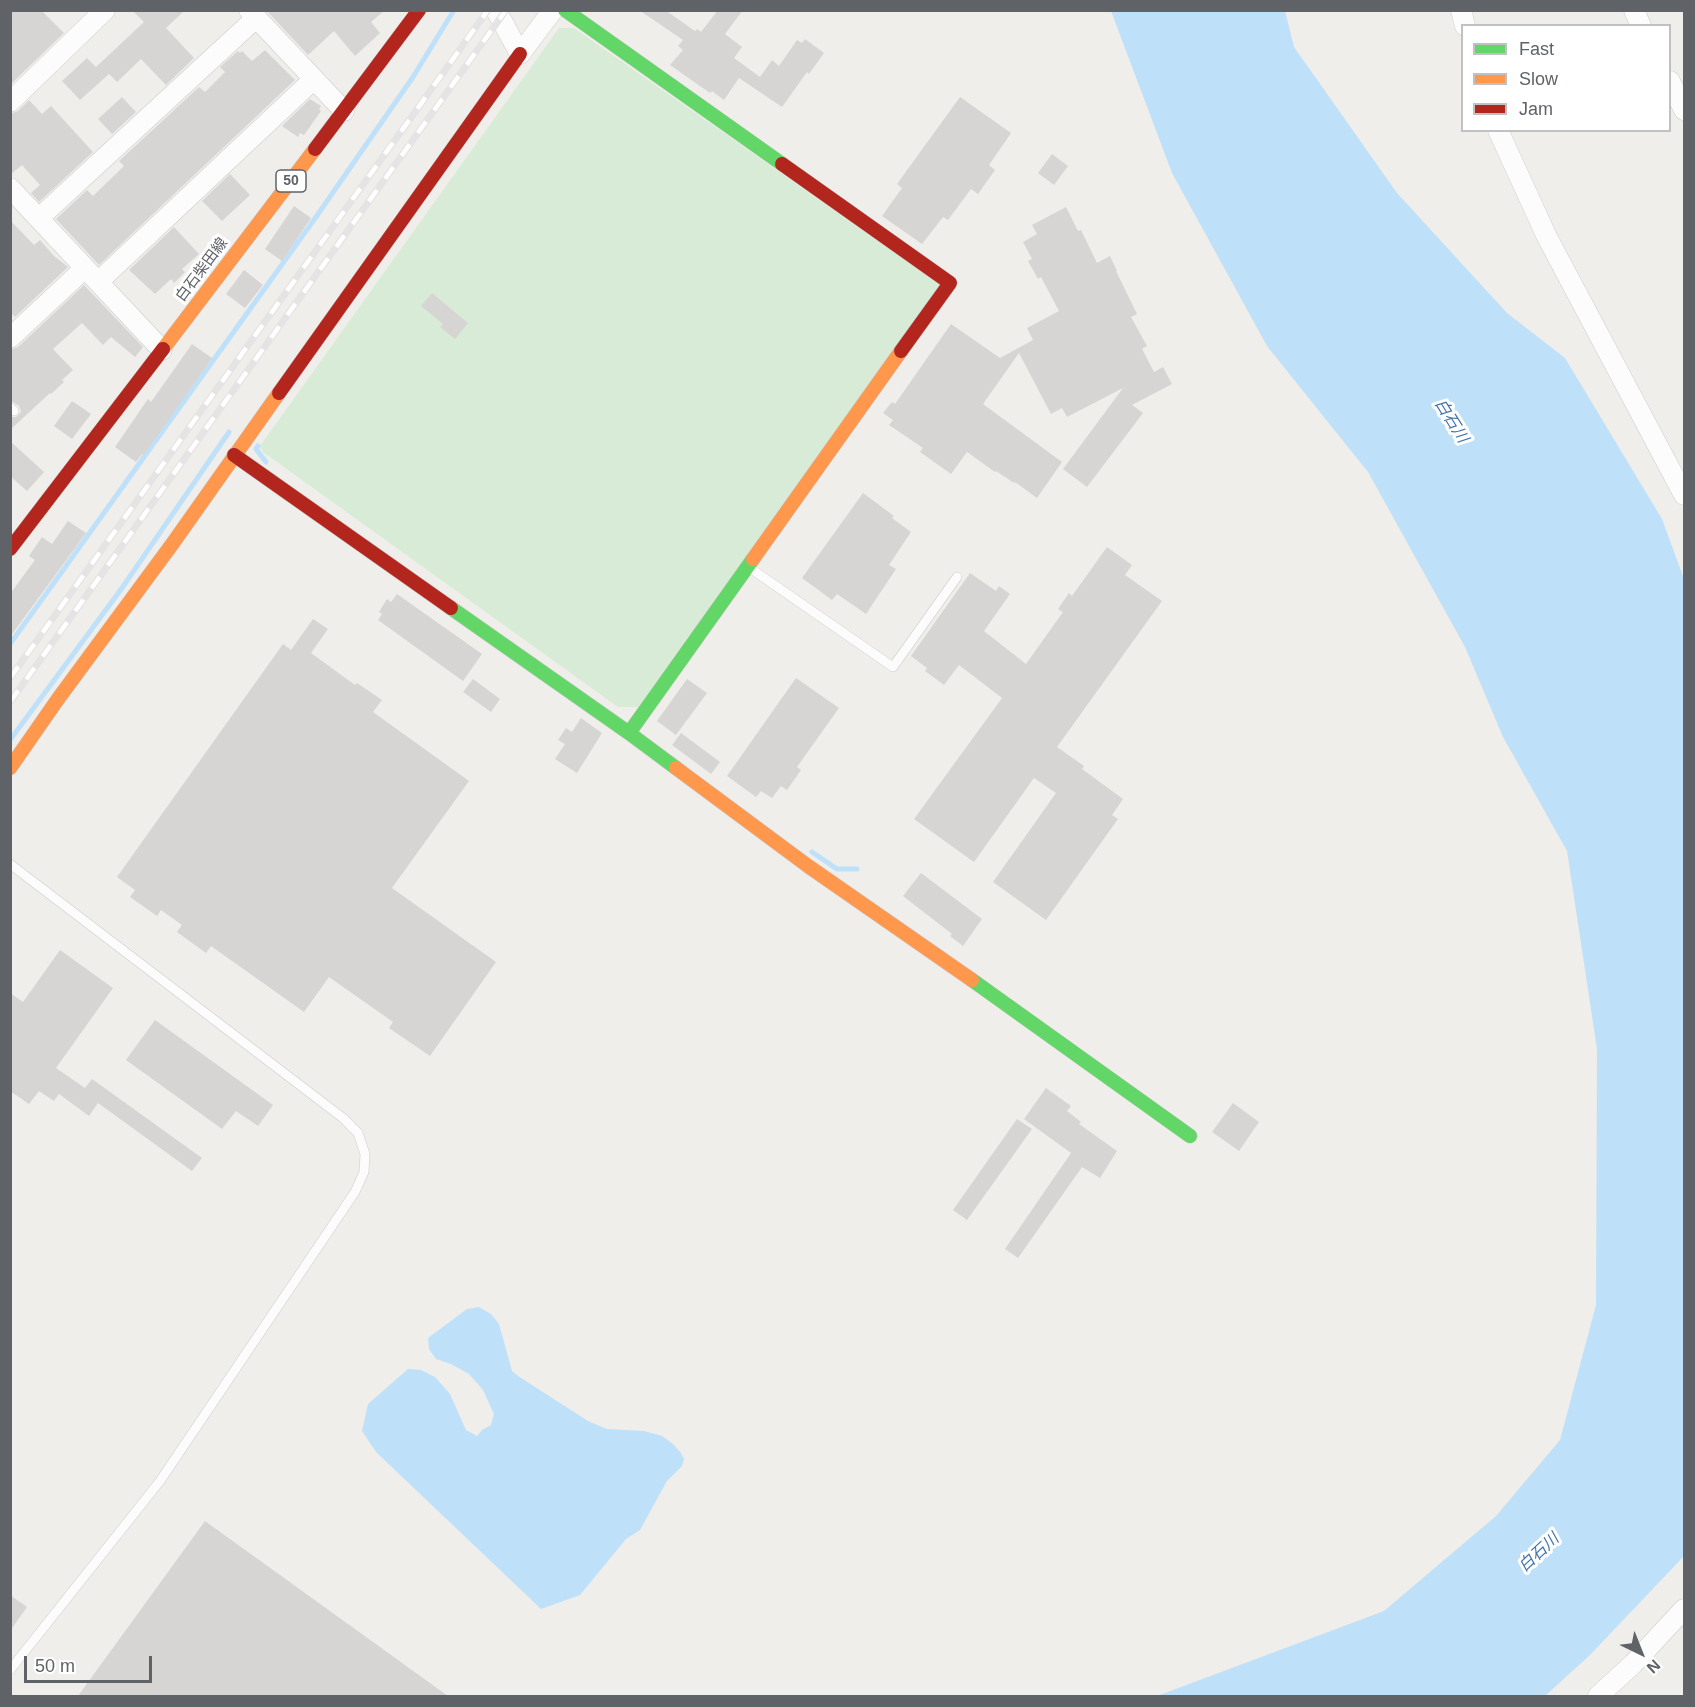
<!DOCTYPE html>
<meta charset="utf-8">
<style>
body{margin:0}
#map{position:relative;width:1695px;height:1707px;overflow:hidden;background:#efeeea;font-family:Helvetica,sans-serif}
canvas{display:block}
.frame{position:absolute;inset:0;border:12px solid #5f6368;pointer-events:none}
.legend{position:absolute;left:1461px;top:24px;width:210px;height:108px;box-sizing:border-box;background:#fff;border:2px solid #bfc1c3;margin:0;padding:8px 10px;list-style:none;font-size:18px;color:#5f6368}
.legend li{display:flex;align-items:center;gap:12px;height:30px}
.legend b{width:30px;border:2px solid #bfc1c3}
.north{position:absolute;left:1611px;top:1623px;width:60px;height:60px;-webkit-text-stroke:4px #fff;paint-order:stroke;rotate:137deg;font-size:16px;font-weight:700;line-height:24px;text-align:center;color:#5f6368}
.north::after{content:'';display:block;margin:auto;width:21px;height:27px;background:#5f6368;clip-path:polygon(50% 0,100% 100%,50% 72%,0 100%)}
.scale{position:absolute;left:24px;top:1656px;width:128px;height:27px;box-sizing:border-box;border:3px solid #5f6368;border-top:0;padding-left:8px;font-size:18px;line-height:21px;white-space:nowrap;color:#5f6368;-webkit-text-stroke:4px #fff;paint-order:stroke}
</style>
<div id="map">
<canvas width="1695" height="1707"></canvas>
<div class="frame"></div>
<ul class="legend">
<li><b style="height:8px;background:#63d668"></b>Fast</li>
<li><b style="height:8px;background:#ff974d"></b>Slow</li>
<li><b style="height:8px;background:#b3261e"></b>Jam</li>
</ul>
<div class="north">N</div>
<div class="scale">50 m</div>
</div>
<script>
const ctx = document.querySelector('canvas').getContext('2d');
ctx.lineJoin = 'round';
function fillPath(path, color) {
  ctx.fillStyle = color;
  ctx.fill(path, 'evenodd');
}
function toPath(rows) {
  const path = new Path2D();
  for (const r of rows) {
    path.moveTo(r[0], r[1]);
    for (let i = 2; i < r.length; i += 2) path.lineTo(r[i], r[i + 1]);
  }
  return path;
}
function stroke(path, color, width, dash) {
  ctx.strokeStyle = color;
  ctx.lineWidth = width;
  ctx.lineCap = dash ? 'butt' : 'round';
  ctx.setLineDash(dash || []);
  ctx.stroke(path);
}
function write(font, color, halo, rows, align = 'center') {
  ctx.font = font + ' Helvetica,"Noto Sans JP",sans-serif';
  ctx.lineWidth = 6;
  ctx.setLineDash([]);
  ctx.textBaseline = 'middle';
  ctx.strokeStyle = halo;
  ctx.fillStyle = color;
  for (const [text, x, y, turn = 0] of rows) {
    ctx.save();
    ctx.translate(x, y);
    ctx.rotate((+turn || 0) * Math.PI / 180);
    ctx.textAlign = isNaN(turn) ? turn : align;
    if (halo) ctx.strokeText(text, 0, 0);
    ctx.fillText(text, 0, 0);
    ctx.restore();
  }
}
const green = toPath([
 [559,28,574,28,941,285,638,707,618,707,263,452,260,446]
]);
const water = toPath([
 [1111,11,1285,11,1294,47,1397,193,1507,313,1565,358,1662,519,1684,579,1684,1556,1590,1655,1545,1696,1157,1696,1384,1611,1496,1516,1560,1440,1596,1305,1597,1049,1567,851,1503,737,1465,647,1368,472,1267,346,1172,173],
 [479,1307,491,1314,499,1324,512,1371,518,1376,588,1421,607,1429,644,1431,662,1436,673,1444,681,1453,684,1459,682,1466,667,1481,640,1530,626,1539,580,1595,541,1609,376,1452,362,1431,368,1404,408,1369,421,1370,435,1377,450,1394,466,1430,477,1436,482,1430,491,1425,494,1414,483,1390,469,1374,451,1364,436,1359,429,1349,428,1338,467,1309]
]);
const stream = toPath([
 [258,446,256,449,266,462],
 [10,644,316,217,413,77,454,10],
 [10,740,122,588,229,432],
 [812,852,837,869,857,869]
]);
const building = toPath([
 [10,10,41,10,64,33,10,85],
 [132,10,185,10,166,28,194,58,166,85,141,59,117,82,109,74,80,100,62,81,87,58,96,67,144,22],
 [266,10,385,10,371,22,380,33,355,56,334,31,308,55],
 [639,10,665,10,695,31,697,29,701,32,718,10,743,10,725,34,742,47,734,58,760,77,772,60,779,66,797,40,802,43,805,39,824,53,809,74,807,72,782,107,739,78,724,100,712,91,710,93,670,65,683,50,678,46,683,40],
 [265,50,295,80,99,265,56,219,87,190,93,196,124,166,119,161,199,87,205,92,225,72,220,67,238,51,240,53,242,51,252,61],
 [122,97,136,112,112,134,98,119],
 [960,97,1011,133,989,165,995,170,978,194,971,189,948,220,943,217,922,244,882,216,902,188,897,184],
 [310,99,321,106,319,109,321,111,304,135,300,133,298,137,282,126],
 [29,100,42,114,51,106,93,152,39,202,31,193,40,185,22,165,10,175,10,114,18,111],
 [1052,154,1068,166,1054,185,1038,173],
 [230,174,250,195,222,221,202,201],
 [294,206,311,218,282,261,265,249],
 [1066,207,1078,231,1081,230,1097,263,1110,256,1117,271,1116,271,1137,314,1131,317,1147,346,1142,349,1154,372,1163,367,1172,384,1132,405,1143,413,1087,487,1063,469,1123,388,1067,417,1062,408,1051,414,1019,353,983,404,1062,462,1037,498,1015,482,1014,483,996,471,995,472,967,452,951,474,920,452,923,448,889,425,893,420,883,413,892,402,895,404,951,324,1000,358,1033,340,1027,328,1059,311,1041,277,1038,279,1028,261,1032,259,1023,242,1037,234,1032,225],
 [10,220,34,245,40,240,54,256,68,267,15,317,10,312],
 [174,227,199,254,182,269,185,272,174,283,171,279,155,294,129,270],
 [244,270,263,285,245,308,226,294],
 [84,285,143,347,135,357,111,337,103,345,82,323,53,349,73,370,62,380,64,382,51,394,50,393,10,430,10,417,16,417,21,412,19,406,10,400,10,350,18,347],
 [432,293,468,323,455,339,440,327,443,324,421,306],
 [192,344,212,358,144,455,142,454,136,462,115,447,148,399,151,402],
 [72,401,91,414,72,439,54,426],
 [10,441,44,472,27,491,10,476],
 [863,493,894,516,892,518,911,532,889,565,896,569,866,614,837,594,832,600,802,578],
 [68,521,86,533,10,637,10,594,35,560,29,556,42,537,52,544],
 [1107,547,1132,565,1125,575,1162,601,1057,747,1084,766,1082,769,1123,799,1112,815,1118,819,1046,920,993,882,1056,793,1034,778,974,862,914,819,1002,698,959,665,944,685,925,671,927,668,911,656,970,573,996,591,999,586,1010,594,984,631,1026,664,1063,612,1058,609,1069,593,1072,596],
 [397,594,482,654,463,681,378,620,382,614,379,612,387,599,391,602],
 [313,619,328,629,311,653,355,685,357,683,382,700,373,712,469,781,392,888,496,962,430,1056,389,1028,393,1022,329,977,304,1012,211,946,206,953,177,932,182,925,161,910,157,916,130,897,135,890,117,877,283,644,291,650],
 [796,678,839,708,797,767,801,770,787,790,781,786,772,798,761,791,756,797,727,776],
 [473,679,500,699,491,712,463,692],
 [687,679,707,693,676,735,657,721],
 [581,718,602,733,577,773,555,759,565,744,558,740,566,728,572,732],
 [681,733,720,762,711,774,672,745],
 [921,873,982,919,963,946,950,936,952,934,903,896],
 [60,950,113,988,56,1068,85,1088,92,1079,202,1158,192,1171,98,1103,89,1116,59,1094,54,1101,39,1091,29,1104,10,1091,10,993,23,1002],
 [155,1020,273,1105,258,1126,236,1111,222,1129,126,1060],
 [1046,1088,1071,1106,1067,1111,1081,1122,1079,1124,1117,1151,1100,1178,1082,1167,1018,1258,1005,1249,1071,1153,1024,1119],
 [1233,1103,1259,1122,1239,1151,1212,1132],
 [1017,1119,1032,1129,967,1220,953,1210],
 [205,1521,448,1696,78,1696],
 [10,1595,27,1607,10,1631]
]);
const lane = toPath([
 [10,407,14,411],
 [750,568,893,667,957,577],
 [10,864,343,1118,358,1133,365,1154,364,1172,355,1192,160,1481,10,1670]
]);
const street = toPath([
 [249,10,344,111],
 [496,10,520,54,553,10],
 [1461,10,1465,26],
 [1634,10,1641,26],
 [1670,81,1684,110],
 [10,102,105,10],
 [1498,130,1547,237,1684,495],
 [10,188,162,350],
 [39,218,256,18],
 [98,282,314,79],
 [10,338,85,268],
 [1598,1696,1633,1664,1684,1609]
]);
const fast = toPath([
 [565,10,782,164],
 [451,608,629,733,676,768],
 [629,733,753,559],
 [972,980,1190,1136]
]);
const slow = toPath([
 [163,349,315,149],
 [753,559,901,351],
 [10,768,58,699,173,543,279,393],
 [676,768,808,866,972,980]
]);
const jam = toPath([
 [315,149,419,10],
 [782,164,950,283,901,351],
 [279,393,520,54],
 [234,455,451,608],
 [10,549,163,349]
]);
const rail = toPath([
 [10,678,488,10],
 [10,702,506,10]
]);
const shields = [
 [291,181,30]
];
const shieldNames = [
 ["50",291,181]
];
const streetNames = [
 ["白石柴田線",202,270,-53]
];
const waterNames = [
 ["白石川",1451,421,58],
 ["白石川",1539,1553,-43]
];
fillPath(green, '#d8ebd6');
fillPath(water, '#bfe0f9');
stroke(stream, '#bfe0f9', 5);
fillPath(building, '#d6d5d3');
stroke(lane, '#cbcccc', 10);
stroke(street, '#cbcccc', 21);
stroke(fast, '#cacacb', 15);
stroke(slow, '#cacacb', 15);
stroke(jam, '#cacacb', 15);
stroke(lane, '#fdfcfc', 9);
stroke(street, '#fdfcfc', 20);
stroke(fast, '#63d668', 14);
stroke(slow, '#ff974d', 14);
stroke(jam, '#b3261e', 14);
stroke(rail, '#e4e4e4', 7);
stroke(rail, '#fff', 4.5, [14]);
for (const [x, y, w] of shields) {
  const box = new Path2D();
  box.roundRect(x - w / 2, y - 11, w, 22, 4.5);
  ctx.fillStyle = '#fff';
  ctx.fill(box);
  stroke(box, '#5f6368', 1.5);
}
write('bold 14px', '#5f6368', null, shieldNames);
write('15px', '#5f6368', '#fff', streetNames);
write('italic 16px', '#4174aa', '#fff', waterNames);
</script>
